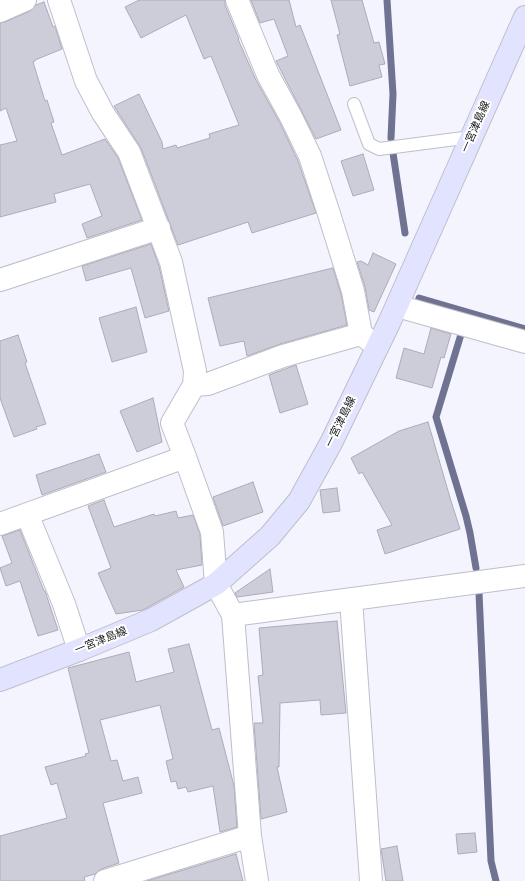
<!DOCTYPE html>
<meta charset="utf-8">
<style>
body{margin:0}
canvas{display:block;background:#f3f4fd}
</style>
<canvas width="525" height="881"></canvas>
<script>
const ctx = document.querySelector('canvas').getContext('2d');
ctx.lineJoin = 'round';
function toPath(rows) {
  const path = new Path2D();
  for (const r of rows) {
    path.moveTo(r[0], r[1]);
    for (let i = 2; i < r.length; i += 2) path.lineTo(r[i], r[i + 1]);
  }
  return path;
}
function stroke(path, color, width, dash) {
  ctx.strokeStyle = color;
  ctx.lineWidth = width;
  ctx.lineCap = dash ? 'butt' : 'round';
  ctx.setLineDash(dash || []);
  ctx.stroke(path);
}
function fillPath(path, color) {
  ctx.fillStyle = color;
  ctx.fill(path, 'evenodd');
}
function write(font, color, halo, rows, align = 'center') {
  ctx.font = font + ' "DM Sans","Noto Sans JP",sans-serif';
  ctx.lineWidth = 4;
  ctx.setLineDash([]);
  ctx.textBaseline = 'middle';
  ctx.strokeStyle = halo;
  ctx.fillStyle = color;
  for (const [text, x, y, turn = 0] of rows) {
    ctx.save();
    ctx.translate(x, y);
    ctx.rotate((+turn || 0) * Math.PI / 180);
    ctx.textAlign = isNaN(turn) ? turn : align;
    if (halo) ctx.strokeText(text, 0, 0);
    ctx.fillText(text, 0, 0);
    ctx.restore();
  }
}
const stream = toPath([
 [387,0,393,94,391,138],
 [393,153,405,233],
 [419,298,525,329],
 [462,331,436,417,466,516,470,533,476,568],
 [479,593,491,861,496,881]
]);
const building = toPath([
 [139,0,225,0,225,5,239,39,238,39,256,80,280,123,298,161,316,213,252,233,248,222,178,245,141,148,114,106,139,94,162,142,163,149,176,145,177,148,210,138,209,134,239,125,211,56,204,59,186,15,141,38,125,7,139,0],
 [251,0,289,0,296,27,300,25,341,130,316,139,276,61,288,56,274,19,260,23,251,0],
 [331,0,362,0,374,43,379,42,385,64,379,65,382,77,350,86,337,35,340,34,331,0],
 [44,2,53,27,55,26,62,49,35,60,35,61,33,62,45,101,47,100,54,122,51,123,62,155,105,139,118,158,142,220,87,238,82,224,102,216,90,184,54,194,56,202,0,217,0,145,17,141,6,108,0,111,0,23,5,22,30,11,36,5,44,2],
 [363,154,374,190,353,196,341,161,363,154],
 [151,244,159,266,169,311,145,318,131,268,86,281,82,266,151,244],
 [373,253,396,264,374,312,369,310,365,287,357,262,361,261,368,265,373,253],
 [333,268,341,294,347,325,280,344,247,356,244,341,220,346,208,298,333,268],
 [136,307,147,352,112,362,99,318,136,307],
 [431,328,451,334,444,358,441,357,432,388,396,378,404,348,424,354,431,328],
 [18,335,27,362,25,363,46,424,36,427,37,429,14,437,0,398,0,341,18,335],
 [296,365,308,404,280,413,269,375,296,365],
 [153,398,162,442,137,452,120,411,153,398],
 [428,422,451,501,460,529,385,554,377,530,392,525,362,472,359,474,351,458,399,431,428,422],
 [99,454,106,472,42,495,36,475,99,454],
 [253,482,263,512,223,526,213,497,253,482],
 [337,488,340,511,323,513,320,490,337,488],
 [104,500,114,527,154,514,155,516,176,511,178,518,193,515,200,534,202,565,176,570,184,587,143,610,116,614,98,573,111,568,88,506,104,500],
 [20,530,44,591,45,591,58,630,38,636,20,581,6,586,0,568,12,563,2,536,20,530],
 [270,569,273,592,237,597,235,593,270,569],
 [337,621,346,713,321,715,320,700,280,703,279,767,277,767,287,812,261,819,254,723,263,723,258,676,263,675,259,628,337,621],
 [189,644,212,730,219,728,234,786,237,827,220,832,213,786,188,792,186,787,178,789,176,781,171,782,166,761,173,759,160,705,100,720,111,761,117,760,123,781,138,777,142,793,103,803,119,863,101,869,95,874,84,877,85,881,0,881,0,836,67,818,57,783,51,785,45,767,86,756,85,754,89,753,68,668,129,652,136,682,174,672,168,649,189,644],
 [475,833,477,852,458,854,456,834,475,833],
 [397,846,403,881,386,881,381,849,397,846],
 [236,854,243,881,147,881,236,854]
]);
const service = toPath([
 [354,104,369,144,379,149,471,137]
]);
const minor = toPath([
 [59,0,86,81,103,113,129,152,171,262,195,371,194,385,172,423,185,457,212,532,216,584,233,615,250,836,257,881],
 [237,0,268,75,291,117,310,156,329,214,353,291,361,334],
 [0,11,25,0],
 [0,280,159,228],
 [397,306,525,342],
 [194,385,208,384,283,356,361,334,373,343],
 [27,514,64,604,79,650],
 [0,524,185,457],
 [351,599,371,881],
 [233,615,525,576],
 [105,881,250,836]
]);
const secondary = toPath([
 [0,680,79,650,151,620,216,584,270,536,299,501,331,443,389,323,525,17]
]);
const streetNames = [
 ["一宮津島線",476,127,-66],
 ["一宮津島線",341,422,-64],
 ["一宮津島線",101,641,-22]
];
stroke(stream, '#707291', 7);
fillPath(building, '#cccdd8');
stroke(building, '#abacb7', 1);
stroke(service, '#bebfca', 14);
stroke(minor, '#bebfca', 24);
stroke(secondary, '#bebfca', 24);
stroke(service, '#fff', 12);
stroke(minor, '#fff', 22);
stroke(secondary, '#e2e3ff', 22);
write('11px', '#18191c', '#fff', streetNames);
</script>
